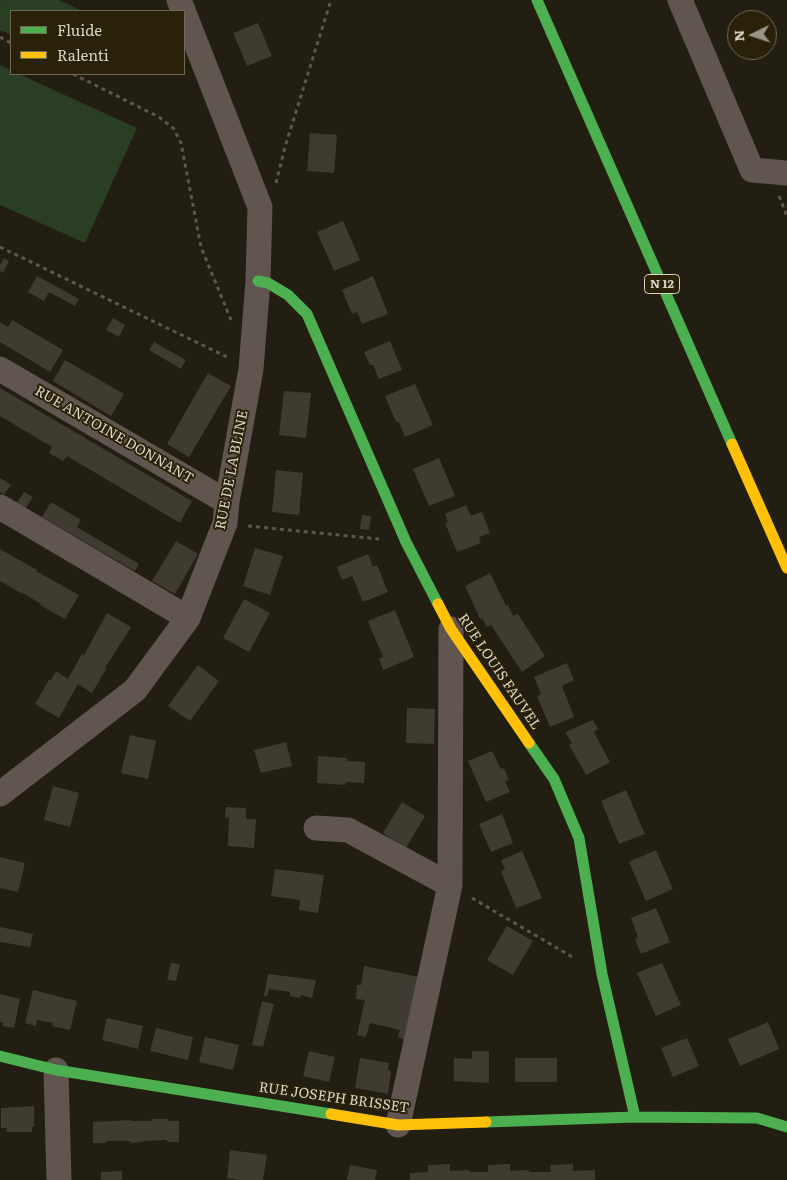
<!DOCTYPE html>
<style>
body{margin:0}
#map{position:relative;width:787px;height:1180px;overflow:hidden;background:#221e11;font-family:Literata,serif}
canvas{display:block}
.legend{position:absolute;left:10px;top:10px;width:175px;height:65px;box-sizing:border-box;background:#2a2109;border:1px solid #706854;margin:0;padding:6px 9px;list-style:none;font-size:15px;color:#d9d3c5}
.legend li{display:flex;align-items:center;gap:10px;height:25px}
.legend b{width:25px;border:1px solid #706854}
.north{position:absolute;left:727px;top:10px;width:50px;height:50px;box-sizing:border-box;background:#2a2109;border:1px solid #706854;border-radius:50%;rotate:266deg;font-size:14px;font-weight:700;line-height:20px;text-align:center;color:#d9d3c5}
.north::after{content:'';display:block;margin:auto;width:18px;height:22px;background:#999486;clip-path:polygon(50% 0,100% 100%,50% 72%,0 100%)}
</style>
<div id="map">
<canvas width="787" height="1180"></canvas>
<ul class="legend">
<li><b style="height:6px;background:#4caf50"></b>Fluide</li>
<li><b style="height:6px;background:#ffc107"></b>Ralenti</li>
</ul>
<div class="north">N</div>
</div>
<script>
const ctx = document.querySelector('canvas').getContext('2d');
ctx.lineJoin = 'round';
function fillPath(path, color) {
  ctx.fillStyle = color;
  ctx.fill(path, 'evenodd');
}
function toPath(rows) {
  const path = new Path2D();
  for (const r of rows) {
    path.moveTo(r[0], r[1]);
    for (let i = 2; i < r.length; i += 2) path.lineTo(r[i], r[i + 1]);
  }
  return path;
}
function stroke(path, color, width, dash) {
  ctx.strokeStyle = color;
  ctx.lineWidth = width;
  ctx.lineCap = dash ? 'butt' : 'round';
  ctx.setLineDash(dash || []);
  ctx.stroke(path);
}
function write(font, color, halo, rows, align = 'center') {
  ctx.font = font + ' Literata,serif';
  ctx.lineWidth = 4;
  ctx.setLineDash([]);
  ctx.textBaseline = 'middle';
  ctx.strokeStyle = halo;
  ctx.fillStyle = color;
  for (const [text, x, y, turn = 0] of rows) {
    ctx.save();
    ctx.translate(x, y);
    ctx.rotate((+turn || 0) * Math.PI / 180);
    ctx.textAlign = isNaN(turn) ? turn : align;
    if (halo) ctx.strokeText(text, 0, 0);
    ctx.fillText(text, 0, 0);
    ctx.restore();
  }
}
const green = toPath([
 [1,0,59,0,82,11,11,11,11,35,0,30,0,2],
 [0,65,11,70,11,74,19,74,137,128,85,243,0,205]
]);
const building = toPath([
 [258,23,272,56,247,66,233,33],
 [310,133,337,135,334,173,307,171],
 [343,221,360,260,334,271,317,232],
 [4,258,9,261,3,273,0,271,0,265],
 [37,276,79,299,75,306,49,292,44,301,28,292],
 [373,276,388,314,362,324,357,312,352,314,342,290],
 [113,318,125,325,119,337,106,330],
 [12,320,63,350,50,372,0,342,0,322,8,327],
 [390,341,402,370,379,379,373,365,370,365,364,352],
 [154,342,186,360,181,369,149,350],
 [65,360,124,394,111,416,53,381],
 [208,373,231,386,189,457,167,444],
 [415,384,433,425,405,437,399,422,396,422,385,396],
 [0,388,192,501,180,523,67,456,63,461,49,453,52,447,0,416],
 [284,391,311,393,306,438,279,435],
 [439,458,455,496,429,506,413,469],
 [276,470,303,473,299,515,272,512],
 [0,478,11,485,4,495,0,492],
 [24,492,33,497,26,508,17,503],
 [51,502,81,520,77,527,139,564,135,571,42,517],
 [466,505,471,516,482,512,490,533,479,537,481,543,457,552,445,523,448,522,445,514],
 [362,515,371,516,369,530,360,529],
 [176,541,198,554,175,594,152,581],
 [255,548,283,556,270,595,243,586],
 [0,549,37,570,36,571,79,595,65,619,40,605,41,604,23,593,23,594,0,581],
 [368,554,373,567,377,565,388,592,363,602,352,576,342,580,337,567],
 [490,573,506,606,508,605,513,616,518,614,545,656,522,672,491,625,487,627,482,618,480,619,465,586],
 [244,599,270,613,249,652,223,638],
 [395,610,414,657,383,670,379,659,383,657,368,621],
 [107,613,131,627,105,668,106,669,92,693,78,684,59,718,35,704,49,680,51,680,56,671,68,679,82,654,84,655],
 [567,663,574,680,562,686,574,717,550,727,537,696,541,694,534,677],
 [198,665,219,681,190,721,168,706],
 [407,708,435,709,434,744,406,743],
 [593,720,598,729,594,732,610,762,586,775,569,745,572,743,565,732],
 [130,735,156,741,148,779,121,773],
 [286,742,292,766,261,773,254,750],
 [492,751,501,769,504,768,509,780,505,781,510,792,486,802,468,761],
 [318,756,347,758,347,761,365,762,364,783,346,782,345,785,317,783],
 [53,786,79,793,70,827,44,820],
 [626,790,645,834,619,844,601,801],
 [402,802,425,816,406,848,383,833],
 [226,807,246,808,246,819,256,819,254,848,228,846,229,818,225,817],
 [502,814,513,843,491,852,479,824],
 [656,850,673,889,646,901,629,862],
 [522,851,542,898,516,908,501,871,505,869,501,860],
 [0,857,25,863,18,892,0,888],
 [275,869,324,875,318,913,299,910,300,900,271,896],
 [656,908,670,942,641,954,635,939,638,937,631,918],
 [507,926,533,941,513,975,487,960],
 [0,927,33,934,30,947,0,942],
 [171,963,180,964,176,981,167,980],
 [662,963,681,1005,656,1016,637,973],
 [364,966,419,977,407,1040,398,1037,400,1030,370,1023,366,1037,357,1035,365,1000,356,999,357,985,361,985],
 [268,974,316,980,312,998,301,995,300,998,290,996,290,992,269,989,267,996,264,996],
 [33,990,77,1001,70,1030,52,1026,53,1023,37,1020,36,1026,25,1023],
 [0,994,20,999,14,1028,3,1026,3,1023,0,1022],
 [262,1001,274,1004,263,1047,252,1045],
 [107,1018,143,1026,138,1049,102,1040],
 [768,1022,779,1049,740,1066,728,1039],
 [156,1028,193,1037,188,1060,150,1051],
 [205,1037,239,1045,233,1070,199,1062],
 [687,1038,699,1066,673,1077,661,1048],
 [309,1051,335,1057,329,1082,303,1076],
 [472,1051,489,1051,489,1083,454,1081,454,1058,472,1059],
 [360,1058,389,1063,388,1070,391,1071,388,1094,355,1088],
 [515,1058,557,1058,557,1082,515,1082],
 [34,1106,34,1127,32,1127,32,1132,6,1132,7,1128,1,1128,1,1108],
 [151,1119,168,1119,167,1121,179,1121,179,1142,167,1142,167,1140,143,1141,143,1142,130,1143,130,1141,106,1141,106,1143,93,1143,93,1122,131,1120,131,1121,152,1121],
 [230,1150,267,1155,263,1180,238,1180,227,1178],
 [450,1164,450,1171,469,1170,469,1172,488,1172,488,1165,510,1164,510,1171,529,1170,529,1172,551,1172,550,1165,573,1164,573,1171,595,1170,595,1180,410,1180,410,1173,428,1172,428,1165],
 [350,1165,377,1170,375,1180,347,1180],
 [122,1171,122,1180,101,1180,101,1172]
]);
const path = toPath([
 [0,37,11,43],
 [73,74,159,117,174,129,181,143,201,247,231,320],
 [276,183,285,147,331,0],
 [779,196,787,216],
 [0,247,229,358],
 [248,526,379,539],
 [472,898,574,958]
]);
const street = toPath([
 [680,0,752,170,787,173],
 [0,369,227,502],
 [0,507,188,618],
 [0,794,135,690,188,618,225,523,227,502,251,369,258,281,260,207,179,0],
 [316,828,348,830,450,885],
 [56,1070,59,1180],
 [398,1125,450,885,451,629]
]);
const fast = toPath([
 [537,0,732,444],
 [258,281,268,283,288,295,307,314,406,542,438,604],
 [529,743,554,779,579,838,602,974,635,1117],
 [0,1056,56,1070,331,1114],
 [486,1122,635,1117,757,1118,787,1127]
]);
const slow = toPath([
 [732,444,787,568],
 [438,604,451,629,529,743],
 [331,1114,398,1125,486,1122]
]);
const shields = [
 [662,284,35]
];
const shieldNames = [
 ["N 12",662,284]
];
const streetNames = [
 ["RUE ANTOINE DONNANT",114,435,30],
 ["RUE DE LA BLINE",232,470,-79],
 ["RUE LOUIS FAUVEL",499,672,56],
 ["RUE JOSEPH BRISSET",334,1098,8]
];
fillPath(green, '#2a3e23');
fillPath(building, '#3f3b31');
stroke(path, '#5e564f', 3, [4, 4]);
stroke(street, '#61554f', 25);
stroke(fast, '#4caf50', 11);
stroke(slow, '#ffc107', 11);
for (const [x, y, w] of shields) {
  const box = new Path2D();
  box.roundRect(x - w / 2, y - 9.5, w, 19, 4);
  ctx.fillStyle = '#2a2109';
  ctx.fill(box);
  stroke(box, '#d9d3c5', 1);
}
write('bold 12px', '#d9d3c5', null, shieldNames);
write('14px', '#d9d3c5', '#2a2109', streetNames);
</script>
